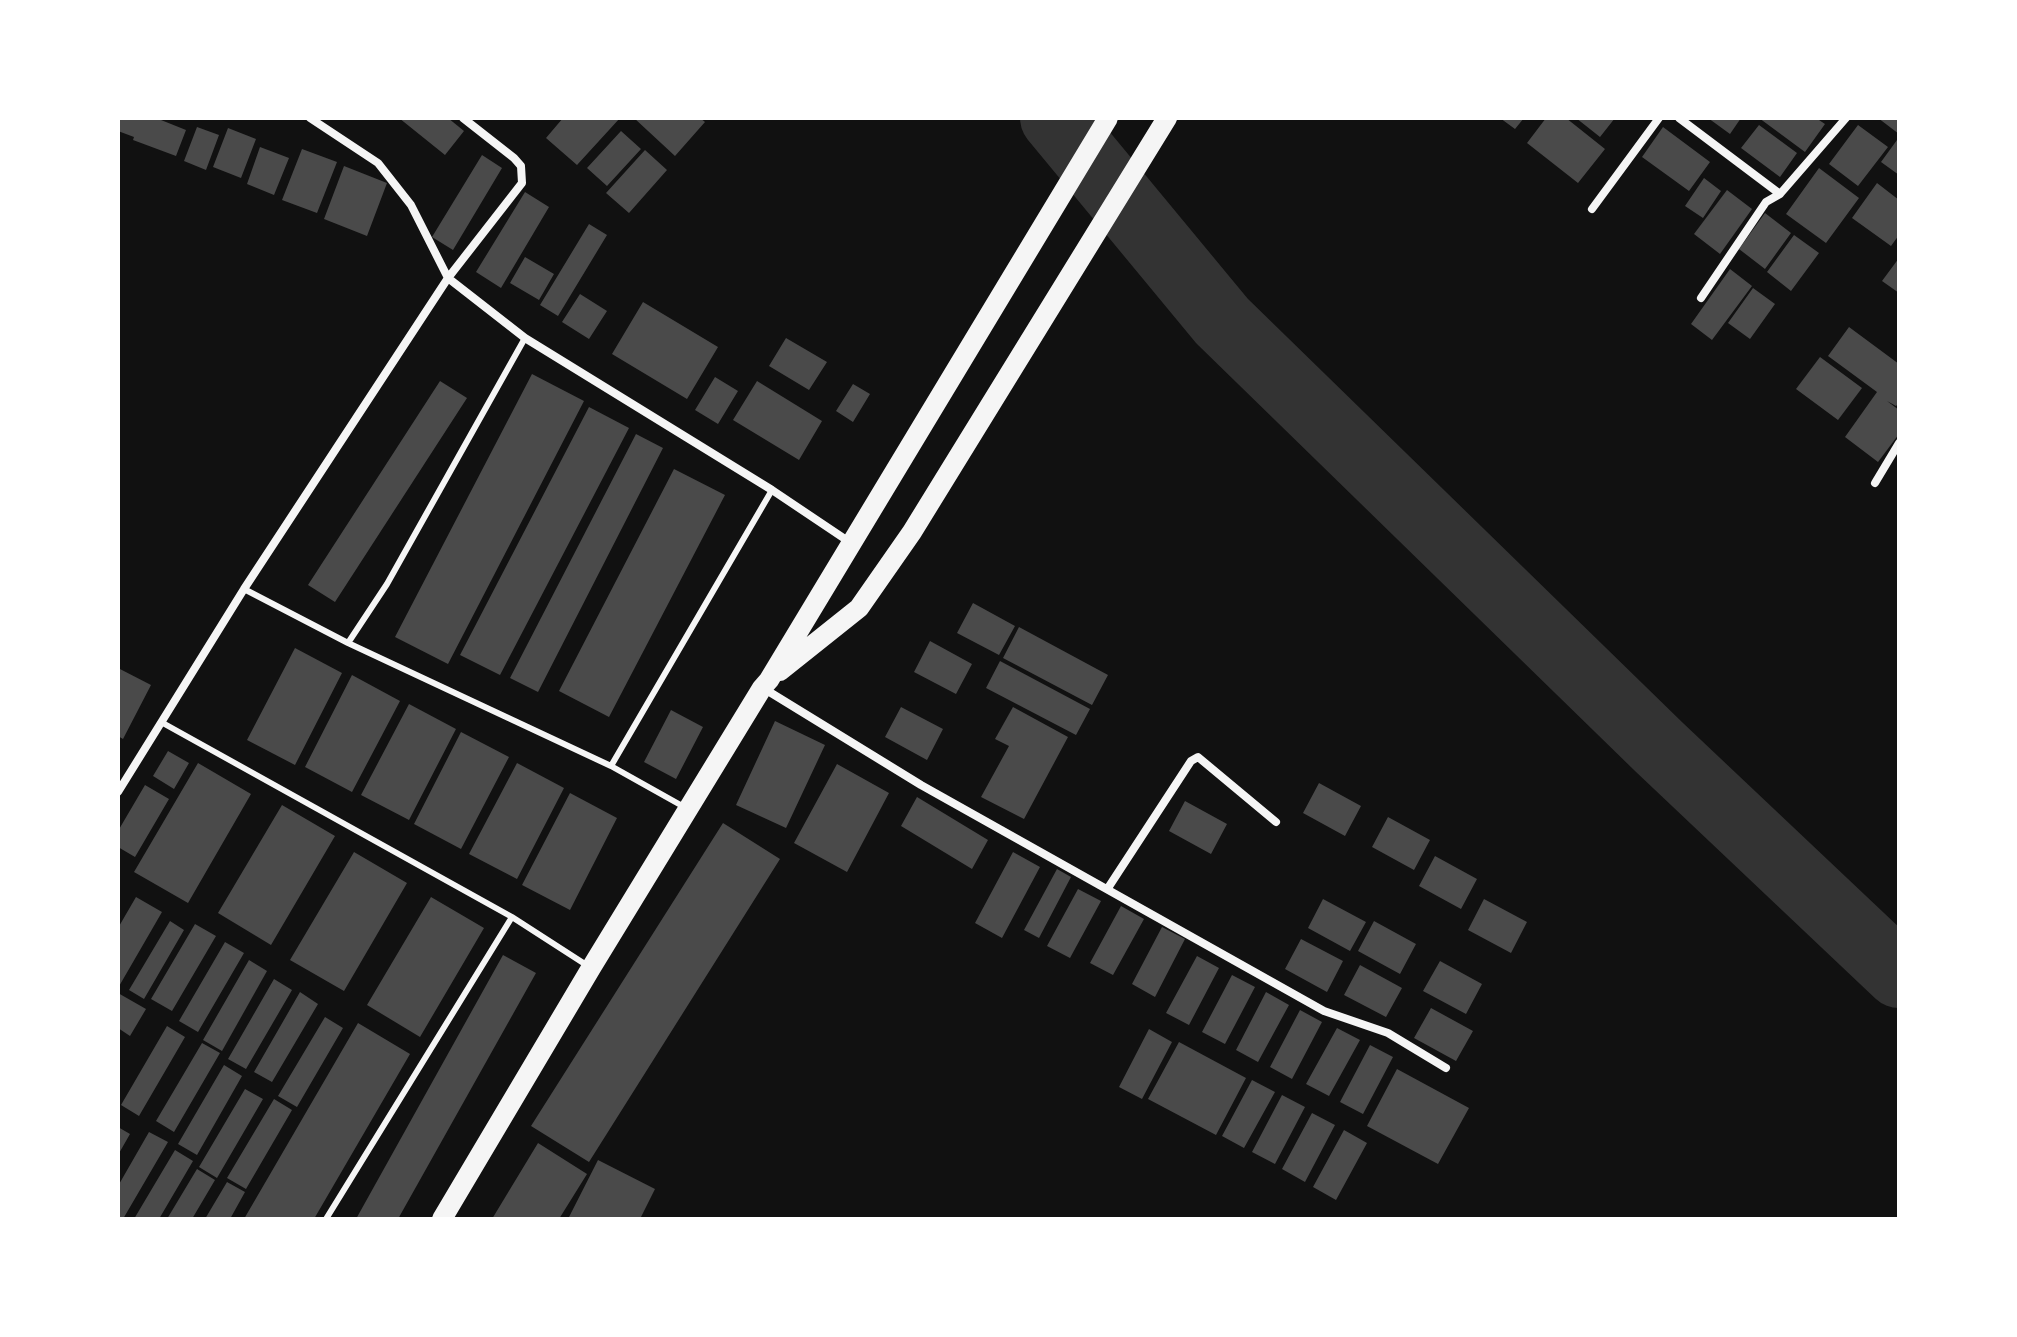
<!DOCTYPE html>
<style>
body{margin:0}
#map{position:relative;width:2017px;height:1337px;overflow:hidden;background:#111;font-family:"DejaVu Sans",sans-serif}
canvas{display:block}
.frame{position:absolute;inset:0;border:120px solid #fff;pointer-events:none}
</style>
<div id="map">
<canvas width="2017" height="1337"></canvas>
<div class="frame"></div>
</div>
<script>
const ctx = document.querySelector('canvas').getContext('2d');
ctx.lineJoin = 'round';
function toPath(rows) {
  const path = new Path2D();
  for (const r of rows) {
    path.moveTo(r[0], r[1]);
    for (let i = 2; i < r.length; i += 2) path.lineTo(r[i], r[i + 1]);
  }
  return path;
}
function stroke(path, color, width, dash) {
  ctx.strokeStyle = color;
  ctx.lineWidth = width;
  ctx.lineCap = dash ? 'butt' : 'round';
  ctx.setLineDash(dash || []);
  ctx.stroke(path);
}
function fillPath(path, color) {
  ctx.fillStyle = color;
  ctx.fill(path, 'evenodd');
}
const river = toPath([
 [1054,118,1222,321,1659,747,1899,974]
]);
const building = toPath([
 [118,118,156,118,186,130,176,156,133,140,134,137,118,131],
 [399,118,448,118,464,131,445,155],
 [563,118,620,118,577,165,546,138],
 [634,118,700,118,705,122,675,156],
 [1500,118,1524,118,1515,129],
 [1546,118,1566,118,1605,149,1578,183,1527,143],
 [1576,118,1615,118,1600,137],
 [1708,118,1741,118,1730,134],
 [1759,118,1816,118,1825,124,1805,152],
 [1878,118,1899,118,1899,134],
 [1759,125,1797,153,1780,177,1741,148],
 [1858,125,1888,147,1858,186,1829,164],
 [197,127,219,135,206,170,184,161],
 [1663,127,1710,162,1689,191,1642,157],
 [228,128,256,139,241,178,213,167],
 [621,131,641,149,607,186,587,168],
 [1897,140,1899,142,1899,175,1881,162],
 [260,147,289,158,274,195,247,184],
 [302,149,337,162,317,213,282,200],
 [645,150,667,170,629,213,606,193],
 [482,155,502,168,453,250,432,237],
 [344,166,387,183,367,236,324,219],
 [1819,168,1859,198,1826,243,1786,214],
 [1704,178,1721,191,1703,218,1685,206],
 [1877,183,1899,200,1899,235,1891,246,1852,218],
 [1727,190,1752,209,1720,254,1694,234],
 [525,192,549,207,501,288,476,272],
 [1765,213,1791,233,1765,269,1739,249],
 [589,224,607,235,558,316,540,305],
 [1794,235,1819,253,1791,291,1767,272],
 [525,257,554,274,539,300,510,283],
 [1899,258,1899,293,1882,281],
 [1730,269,1752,286,1712,340,1691,324],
 [1753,288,1775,304,1750,339,1728,323],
 [580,294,607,311,589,339,562,322],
 [643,302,718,347,687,399,612,354],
 [1849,327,1899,364,1899,403,1896,406,1887,401,1899,410,1899,434,1878,462,1845,437,1877,392,1828,356],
 [786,338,827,362,809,390,769,366],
 [1820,357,1862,388,1838,420,1796,389],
 [532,374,584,401,448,664,395,637],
 [715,377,738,391,718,424,695,410],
 [440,381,467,398,335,602,308,585],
 [757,381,822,421,799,460,733,420],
 [853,384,870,394,853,422,836,411],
 [589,407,629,428,500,675,460,655],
 [636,434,663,448,538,692,510,678],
 [674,469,725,495,609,717,559,691],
 [973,603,1015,626,999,655,957,633],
 [1019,627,1108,675,1092,705,1003,658],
 [930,641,972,664,956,694,914,672],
 [295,648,342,673,295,765,247,740],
 [1000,661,1090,709,1076,735,986,688],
 [118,668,151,685,123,739,118,736],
 [352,675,400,701,352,792,305,767],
 [409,704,456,729,409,820,361,795],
 [901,707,943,729,927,760,885,737],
 [1013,707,1068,737,1024,819,981,797,1009,746,995,739],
 [671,710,703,727,676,779,644,762],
 [775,721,825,745,786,828,736,805],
 [461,732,509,757,461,849,414,824],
 [168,751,189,763,174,789,153,776],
 [198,763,251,794,188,903,134,872],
 [517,763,564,788,517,879,469,854],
 [837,764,889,793,847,872,794,843],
 [1319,783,1361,806,1345,836,1303,813],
 [145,785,169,799,135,857,118,847,118,831],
 [570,793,617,818,570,910,522,885],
 [917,797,988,840,972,869,901,826],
 [1185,801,1227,824,1211,854,1169,831],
 [282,805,335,836,271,945,218,913],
 [1388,817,1430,840,1414,870,1372,847],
 [723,823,780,859,589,1162,531,1126],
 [354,852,407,883,344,991,290,960],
 [1013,852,1040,867,1002,938,975,923],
 [1435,856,1477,879,1461,909,1419,886],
 [1057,869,1071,877,1039,938,1024,930],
 [1078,889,1101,901,1070,958,1047,946],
 [136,897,162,912,118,988,118,928],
 [431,897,484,928,420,1037,367,1005],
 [1323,899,1366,922,1350,951,1308,928],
 [1484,899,1527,922,1511,953,1468,930],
 [1121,906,1144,919,1113,975,1090,963],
 [170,921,184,930,144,999,129,990],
 [1374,921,1416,944,1400,974,1358,951],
 [195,924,216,936,172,1011,151,999],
 [1162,927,1185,939,1155,997,1132,984],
 [1301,939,1343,961,1327,992,1285,969],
 [225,942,244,953,198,1032,179,1021],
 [503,955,536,973,398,1219,356,1219],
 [1197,956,1219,968,1189,1025,1166,1013],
 [249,960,267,971,222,1051,203,1040],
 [1440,961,1482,984,1466,1014,1423,991],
 [1360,965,1402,988,1386,1017,1344,995],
 [1232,975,1255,987,1225,1044,1202,1032],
 [274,979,292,990,246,1069,228,1059],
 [300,992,318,1004,272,1082,254,1072],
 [1266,992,1289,1005,1258,1062,1236,1050],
 [118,993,146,1009,130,1036,118,1028],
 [1431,1008,1473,1031,1456,1061,1414,1038],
 [1300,1010,1322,1022,1292,1079,1270,1067],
 [325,1017,343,1028,297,1107,278,1096],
 [358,1023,410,1054,314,1219,244,1219],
 [167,1026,185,1037,139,1116,121,1105],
 [1337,1028,1360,1040,1329,1096,1306,1084],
 [1149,1029,1172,1042,1142,1099,1119,1087],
 [1179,1042,1246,1078,1216,1135,1148,1099],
 [202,1043,220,1053,174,1132,156,1121],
 [1370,1045,1393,1057,1363,1114,1340,1102],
 [224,1065,242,1076,197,1155,178,1144],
 [1397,1069,1469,1108,1438,1164,1367,1126],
 [1252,1080,1275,1092,1244,1148,1222,1136],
 [245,1089,263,1099,217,1178,199,1167],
 [1282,1095,1305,1107,1275,1164,1252,1152],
 [274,1099,292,1110,246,1189,227,1178],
 [1312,1113,1335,1125,1305,1182,1282,1169],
 [118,1127,130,1134,118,1155],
 [1344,1130,1367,1143,1336,1200,1313,1187],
 [149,1132,168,1142,123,1219,118,1219,118,1186],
 [538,1143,587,1174,559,1219,492,1219],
 [175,1150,193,1161,159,1219,134,1219],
 [598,1160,655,1189,640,1219,568,1219],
 [197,1169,215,1180,192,1219,167,1219],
 [227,1182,245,1192,230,1219,205,1219]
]);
const service = toPath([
 [525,338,387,584,348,643,611,766,686,808],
 [244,589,348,643],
 [161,722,512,917,588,966],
 [611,766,772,490],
 [326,1219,512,917]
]);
const minor = toPath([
 [310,118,378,163,411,205,448,278,525,338,772,490,851,543],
 [1679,118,1780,194],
 [1592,209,1659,118],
 [1701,298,1766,202,1780,194,1846,118],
 [1875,483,1899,443],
 [763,688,921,785,1324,1011,1388,1033,1446,1068],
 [118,792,244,589,448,278,522,183,521,166,514,158,463,118],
 [1108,888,1191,761,1198,757,1276,822]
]);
const primary = toPath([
 [780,671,859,608,912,532,1167,118],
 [442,1219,591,968,762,688,769,680,1108,118]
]);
stroke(river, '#333', 68);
fillPath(building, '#4a4a4a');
stroke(service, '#f5f5f5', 6);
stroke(minor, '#f5f5f5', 8);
stroke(primary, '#f5f5f5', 20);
</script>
